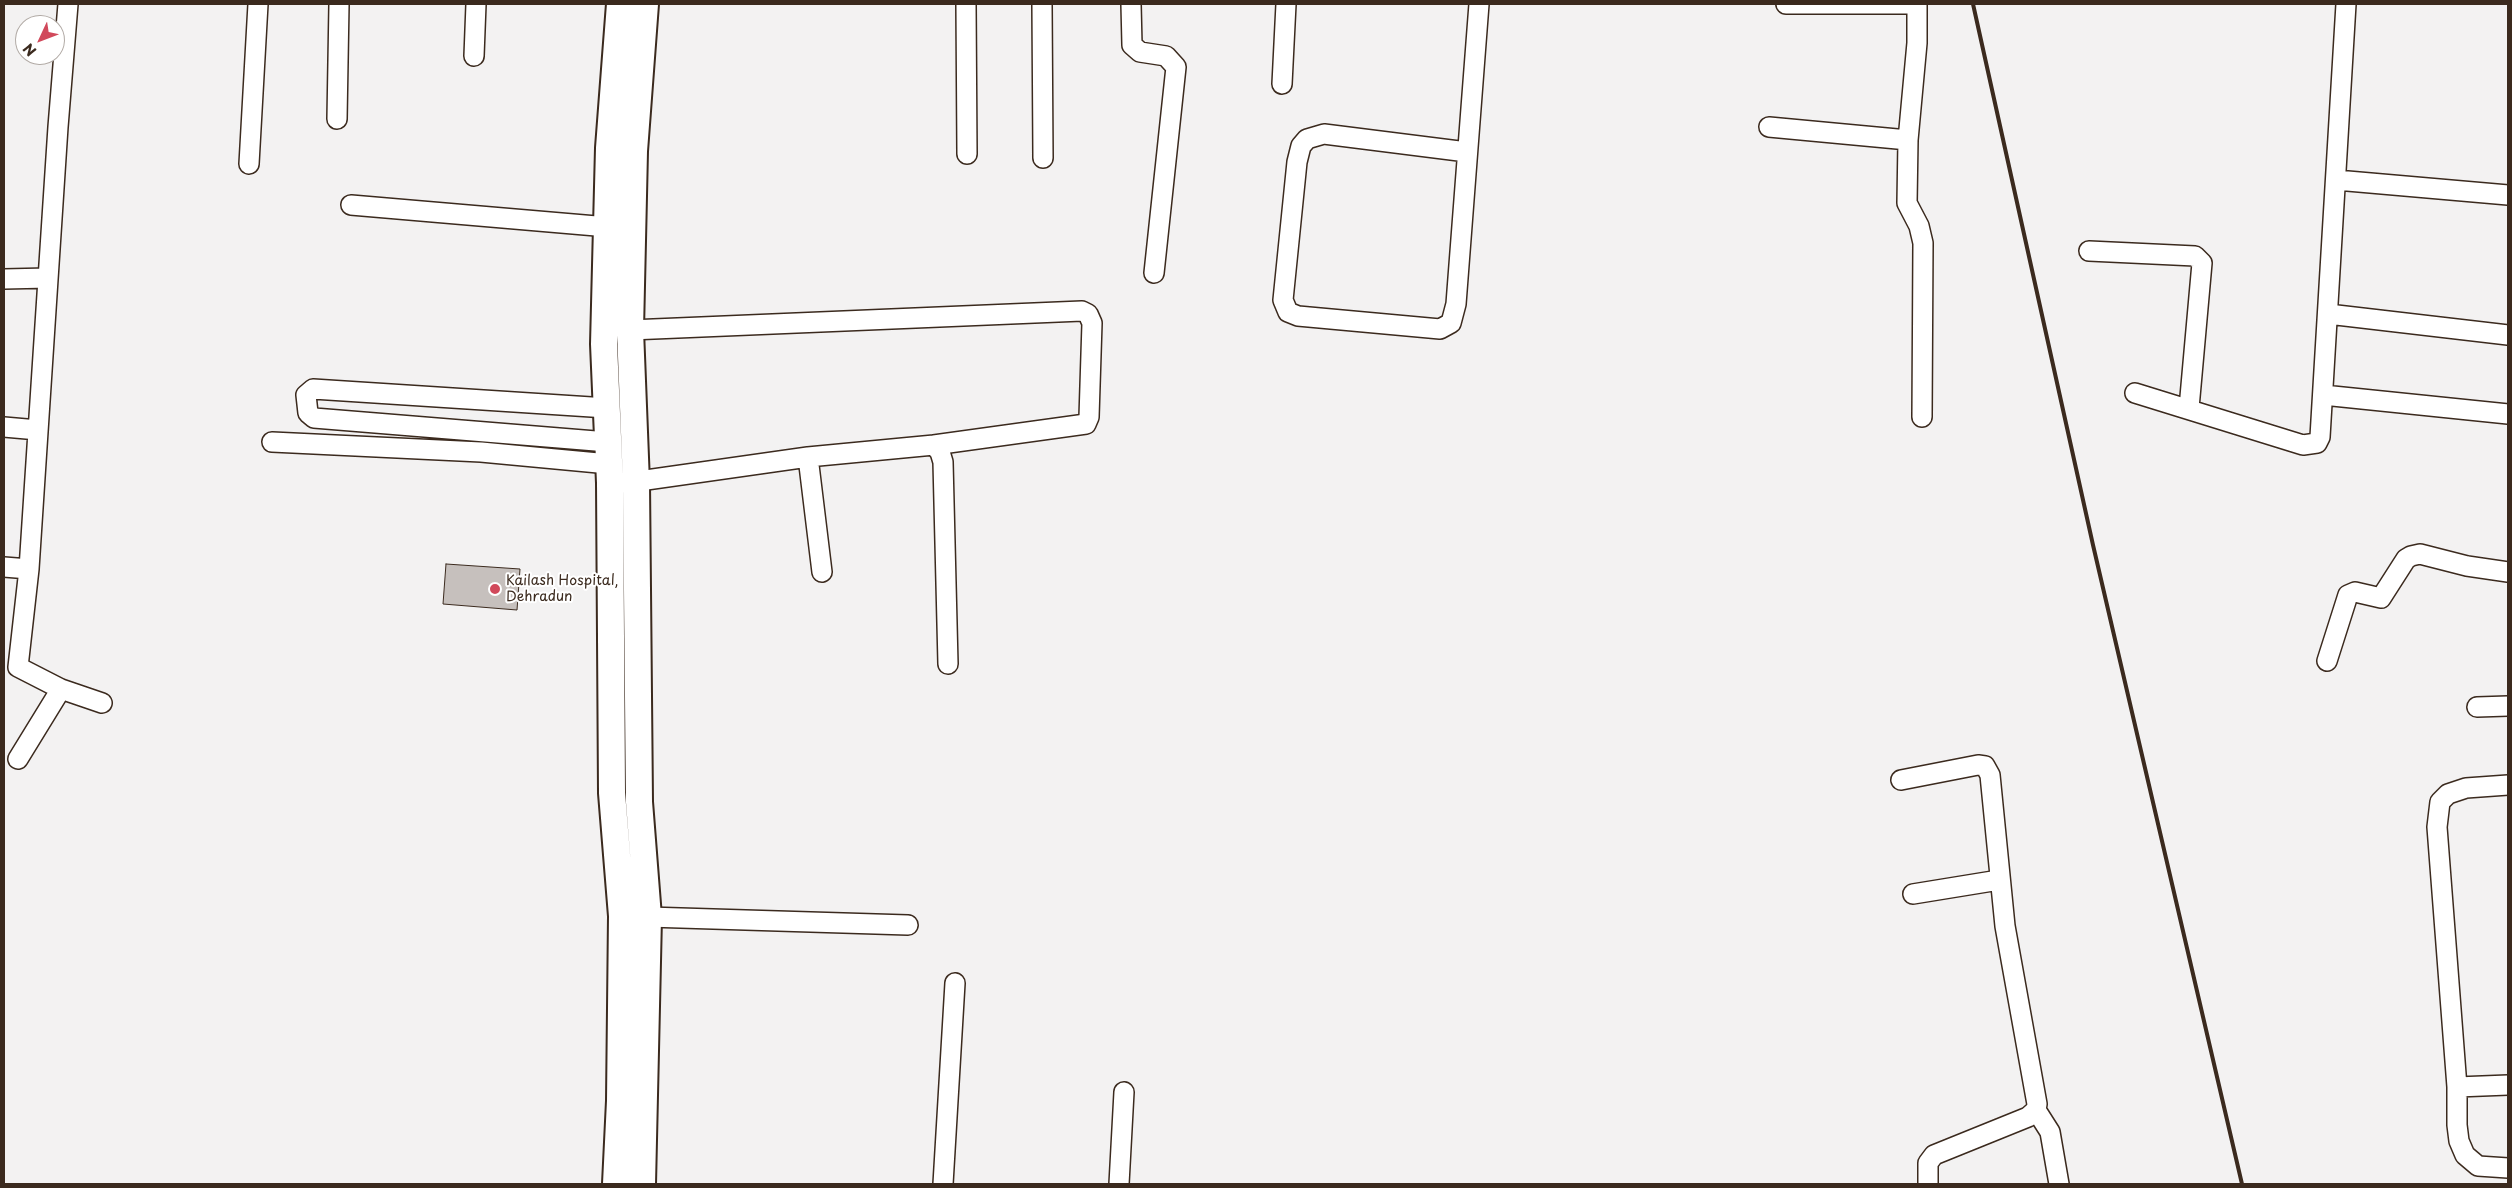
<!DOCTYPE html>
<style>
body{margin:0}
#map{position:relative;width:2512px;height:1188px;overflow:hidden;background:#f3f2f2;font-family:"Playpen Sans",sans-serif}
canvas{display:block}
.frame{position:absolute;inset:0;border:5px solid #3b2a1e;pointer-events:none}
.north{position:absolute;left:15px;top:15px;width:50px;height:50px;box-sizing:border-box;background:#fff;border:1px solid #b1aaa5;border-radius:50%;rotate:227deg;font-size:14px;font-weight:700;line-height:20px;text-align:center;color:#3b2a1e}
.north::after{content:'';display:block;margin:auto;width:18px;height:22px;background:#d1495b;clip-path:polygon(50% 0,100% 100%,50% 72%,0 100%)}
</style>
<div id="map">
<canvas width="2512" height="1188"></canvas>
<div class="frame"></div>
<div class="north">N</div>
</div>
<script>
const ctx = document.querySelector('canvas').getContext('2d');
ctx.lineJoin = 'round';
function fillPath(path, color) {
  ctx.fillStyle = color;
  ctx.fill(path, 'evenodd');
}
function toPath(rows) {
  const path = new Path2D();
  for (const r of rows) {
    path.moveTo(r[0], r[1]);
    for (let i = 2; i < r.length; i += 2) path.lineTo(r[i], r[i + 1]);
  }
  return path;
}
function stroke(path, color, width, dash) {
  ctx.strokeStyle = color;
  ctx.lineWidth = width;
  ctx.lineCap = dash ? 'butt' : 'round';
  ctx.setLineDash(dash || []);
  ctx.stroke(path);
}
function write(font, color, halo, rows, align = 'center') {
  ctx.font = font + ' "Playpen Sans",sans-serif';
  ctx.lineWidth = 4;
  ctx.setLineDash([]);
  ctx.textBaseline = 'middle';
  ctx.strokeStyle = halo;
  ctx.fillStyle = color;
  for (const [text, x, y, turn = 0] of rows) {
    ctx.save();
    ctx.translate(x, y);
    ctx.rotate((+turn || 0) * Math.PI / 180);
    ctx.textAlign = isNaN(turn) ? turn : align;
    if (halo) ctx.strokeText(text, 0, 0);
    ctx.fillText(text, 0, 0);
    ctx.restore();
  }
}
const building = toPath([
 [446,564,520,569,517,610,443,604,446,564]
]);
const minor = toPath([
 [68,4,58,127,29,569,18,667,61,689,102,703],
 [966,4,967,154],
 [1042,4,1043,158],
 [1131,4,1132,45,1140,52,1166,56,1176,67,1154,273],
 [1786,4,1917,4],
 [1917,4,1917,43,1908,140,1907,203,1919,226,1923,243,1922,417],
 [474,56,476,4],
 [1282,84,1286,4],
 [337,119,339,4],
 [1769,127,1908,140],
 [1467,152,1324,134,1307,139,1301,146,1297,162,1283,300,1288,312,1298,316,1440,329,1451,323,1456,304,1479,4],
 [249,164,258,4],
 [2336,180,2508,195],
 [351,205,608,227],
 [2089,251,2195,256,2202,263,2189,408],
 [4,279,48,278],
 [2328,314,2508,335],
 [630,330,1082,311,1088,314,1092,323,1089,417,1086,424,934,445],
 [2135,393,2303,445,2317,443,2320,437,2346,4],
 [2323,395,2508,414],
 [607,408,313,389,306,395,308,413,314,418,608,442],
 [4,427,38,430],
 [272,442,481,452,609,464],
 [808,457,822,572],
 [625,483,808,457,934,445,940,452,943,462,948,664],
 [4,567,29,569],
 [2327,661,2348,595,2355,592,2381,598,2406,559,2411,556,2420,554,2467,566,2508,572],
 [2477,707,2508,706],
 [18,759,61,689],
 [1901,780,1978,765,1985,766,1990,775,2005,926,2037,1104,2036,1110,2028,1117,1934,1155,1928,1163,1928,1184],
 [2508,785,2466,788,2448,794,2440,802,2437,827,2457,1087,2457,1125,2459,1141,2465,1155,2478,1166,2508,1168],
 [1913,894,1999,880],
 [648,917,908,925],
 [2457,1087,2508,1085],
 [2036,1110,2050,1132,2059,1184],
 [943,1184,955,983],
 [1119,1184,1124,1092]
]);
const highway = toPath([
 [616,1184,620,1101,622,916,612,793,610,483,604,344,609,148,620,4],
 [642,1184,648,917,639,802,636,483,630,330,634,151,645,4]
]);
const rail = toPath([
 [1973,4,2093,545,2242,1184]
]);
const markers = [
 [495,589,6,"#d1495b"]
];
const poiNames = [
 ["Kailash Hospital,",506,581],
 ["Dehradun",506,597]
];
fillPath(building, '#c6c0bd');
stroke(building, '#3b2a1e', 1);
stroke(minor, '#3b2a1e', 22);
stroke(highway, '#3b2a1e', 30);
stroke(minor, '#fff', 19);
stroke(highway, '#fff', 26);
stroke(rail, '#3b2a1e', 4);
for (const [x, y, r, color] of markers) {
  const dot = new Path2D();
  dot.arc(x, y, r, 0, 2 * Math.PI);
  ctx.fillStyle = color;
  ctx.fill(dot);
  stroke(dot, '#fff', 2);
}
write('14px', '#3b2a1e', '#fff', poiNames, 'left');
</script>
